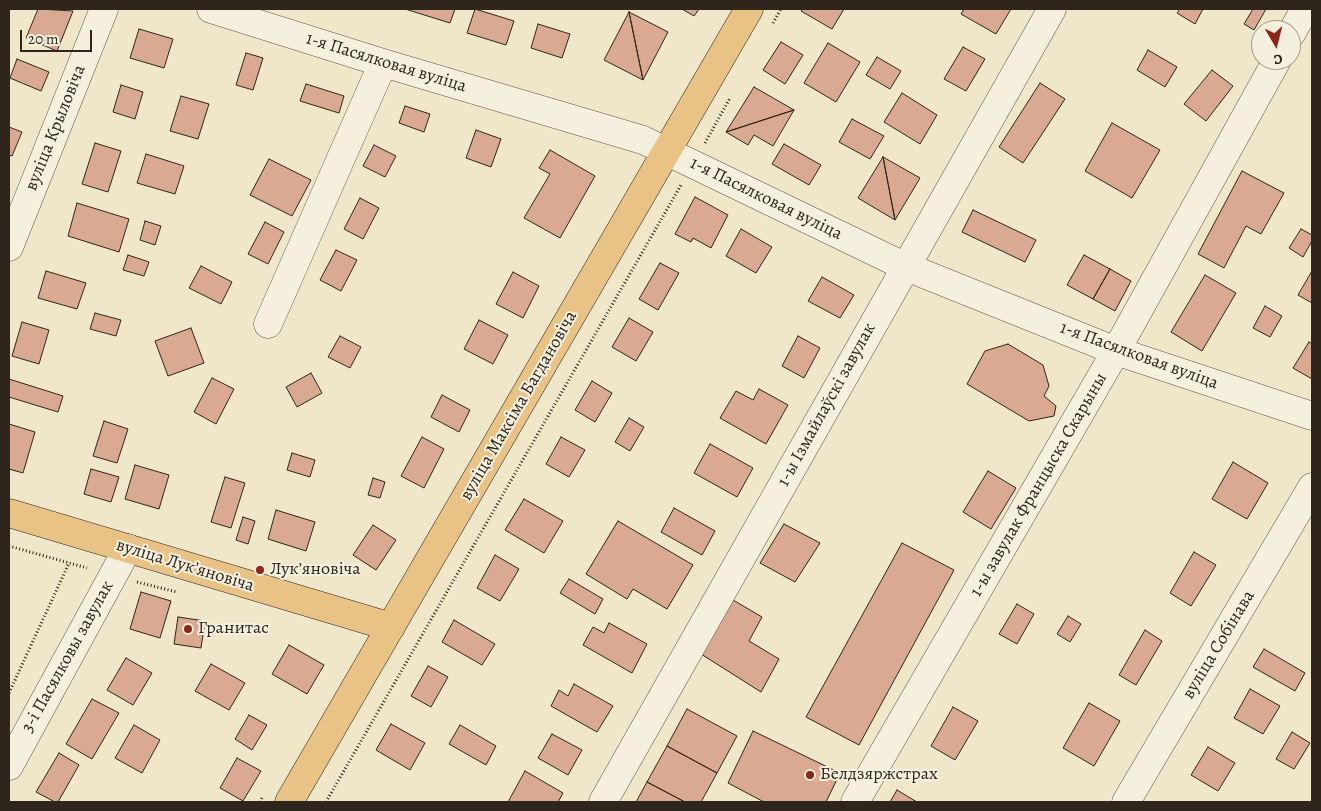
<!DOCTYPE html>
<meta charset="utf-8">
<style>
body{margin:0}
#map{position:relative;width:1321px;height:811px;overflow:hidden;background:#f0e6ca;font-family:Alegreya,serif}
canvas{display:block}
.frame{position:absolute;inset:0;border:10px solid #2e251d;pointer-events:none}
.north{position:absolute;left:1251px;top:20px;width:50px;height:50px;box-sizing:border-box;background:#f5efdd;border:1px solid #a59e90;border-radius:50%;rotate:172deg;font-size:14px;font-weight:700;line-height:20px;text-align:center;color:#2e251d}
.north::after{content:'';display:block;margin:auto;width:18px;height:22px;background:#8f2418;clip-path:polygon(50% 0,100% 100%,50% 72%,0 100%)}
.scale{position:absolute;left:20px;top:30px;width:72px;height:22px;box-sizing:border-box;border:2px solid #2e251d;border-top:0;padding-left:6px;font-size:15px;line-height:18px;white-space:nowrap;color:#2e251d;-webkit-text-stroke:4px #f5efdd;paint-order:stroke}
</style>
<div id="map">
<canvas width="1321" height="811"></canvas>
<div class="frame"></div>
<div class="north">С</div>
<div class="scale">20 m</div>
</div>
<script>
const ctx = document.querySelector('canvas').getContext('2d');
ctx.lineJoin = 'round';
function fillPath(path, color) {
  ctx.fillStyle = color;
  ctx.fill(path, 'evenodd');
}
function toPath(rows) {
  const path = new Path2D();
  for (const r of rows) {
    path.moveTo(r[0], r[1]);
    for (let i = 2; i < r.length; i += 2) path.lineTo(r[i], r[i + 1]);
  }
  return path;
}
function stroke(path, color, width, dash) {
  ctx.strokeStyle = color;
  ctx.lineWidth = width;
  ctx.lineCap = dash ? 'butt' : 'round';
  ctx.setLineDash(dash || []);
  ctx.stroke(path);
}
function write(font, color, halo, rows, align = 'center') {
  ctx.font = font + ' Alegreya,serif';
  ctx.lineWidth = 4;
  ctx.setLineDash([]);
  ctx.textBaseline = 'middle';
  ctx.strokeStyle = halo;
  ctx.fillStyle = color;
  for (const [text, x, y, turn = 0] of rows) {
    ctx.save();
    ctx.translate(x, y);
    ctx.rotate((+turn || 0) * Math.PI / 180);
    ctx.textAlign = isNaN(turn) ? turn : align;
    if (halo) ctx.strokeText(text, 0, 0);
    ctx.fillText(text, 0, 0);
    ctx.restore();
  }
}
const building = toPath([
 [38,9,73,11,57,51,26,38,38,9],
 [405,9,455,9,450,23,405,9],
 [475,9,514,21,506,45,467,33,475,9],
 [682,9,699,9,694,16,682,9],
 [803,9,844,9,832,29,801,11,803,9],
 [964,9,1011,9,996,34,961,14,964,9],
 [1180,9,1203,9,1195,24,1177,13,1180,9],
 [1253,9,1266,9,1254,30,1244,24,1253,9],
 [629,12,668,32,643,80,629,12],
 [629,12,643,80,604,60,629,12],
 [538,24,570,34,562,58,531,48,538,24],
 [139,29,173,39,164,68,130,58,139,29],
 [781,42,803,55,785,84,763,70,781,42],
 [828,43,860,62,836,102,804,83,828,43],
 [963,47,985,59,966,91,944,79,963,47],
 [1148,50,1177,67,1165,87,1137,70,1148,50],
 [246,53,263,58,253,90,236,85,246,53],
 [877,57,901,71,890,89,866,75,877,57],
 [17,59,49,72,41,91,10,78,17,59],
 [1212,70,1233,86,1206,121,1184,104,1212,70],
 [1040,83,1065,99,1023,163,999,147,1040,83],
 [306,84,344,96,339,113,300,101,306,84],
 [121,85,143,92,135,119,113,112,121,85],
 [754,87,794,110,726,132,754,87],
 [902,93,937,115,920,144,884,122,902,93],
 [181,96,209,104,198,139,170,131,181,96],
 [405,106,430,114,424,132,399,123,405,106],
 [794,110,773,146,754,135,748,145,726,132,794,110],
 [852,119,884,136,870,159,839,142,852,119],
 [1112,123,1160,150,1132,198,1085,171,1112,123],
 [9,127,22,132,12,156,9,155,9,127],
 [476,130,501,139,491,167,466,158,476,130],
 [95,143,121,151,108,192,82,184,95,143],
 [784,144,821,165,809,185,772,164,784,144],
 [374,145,396,156,385,177,363,166,374,145],
 [550,150,595,176,560,238,524,218,550,174,539,168,550,150],
 [146,154,184,166,175,194,137,183,146,154],
 [883,157,920,178,895,220,883,157],
 [883,157,895,220,858,198,883,157],
 [269,159,311,180,292,216,250,195,269,159],
 [1242,171,1284,193,1261,234,1246,226,1224,268,1198,254,1242,171],
 [695,197,728,215,711,248,693,238,691,242,675,234,695,197],
 [360,198,379,208,363,239,344,229,360,198],
 [77,203,129,219,119,252,68,236,77,203],
 [973,210,1036,240,1025,262,962,232,973,210],
 [145,221,161,226,155,245,140,240,145,221],
 [265,222,284,232,268,264,248,254,265,222],
 [741,229,772,247,756,273,726,256,741,229],
 [1301,229,1312,235,1312,241,1303,257,1289,248,1301,229],
 [336,250,357,260,341,291,320,280,336,250],
 [128,255,149,262,144,276,123,270,128,255],
 [1084,255,1110,269,1093,299,1067,285,1084,255],
 [660,263,679,273,658,310,639,299,660,263],
 [201,266,232,282,221,304,189,288,201,266],
 [1110,269,1131,281,1115,311,1093,299,1110,269],
 [46,271,86,283,77,309,38,298,46,271],
 [1312,271,1312,303,1298,295,1312,271],
 [513,272,539,286,523,318,496,304,513,272],
 [1205,275,1236,293,1202,351,1171,332,1205,275],
 [822,277,854,295,840,318,808,301,822,277],
 [1265,306,1282,316,1270,337,1253,328,1265,306],
 [95,313,121,320,116,336,90,329,95,313],
 [629,318,653,332,636,361,612,347,629,318],
 [479,320,508,335,493,364,464,349,479,320],
 [22,322,49,330,39,364,12,356,22,322],
 [191,328,204,363,168,376,155,341,191,328],
 [340,336,361,347,350,368,328,357,340,336],
 [798,336,820,348,804,378,782,366,798,336],
 [1309,342,1312,344,1312,379,1293,368,1309,342],
 [1008,344,1043,365,1049,386,1044,396,1056,406,1054,416,1029,421,967,384,985,351,1008,344],
 [311,373,322,393,297,407,286,387,311,373],
 [212,378,234,389,216,424,194,412,212,378],
 [9,379,63,396,58,412,9,397,9,379],
 [592,381,612,393,595,422,575,410,592,381],
 [759,389,788,405,766,444,720,418,736,391,753,400,759,389],
 [442,395,470,410,459,432,431,417,442,395],
 [629,418,644,427,630,451,615,442,629,418],
 [104,421,128,429,117,463,93,456,104,421],
 [9,424,35,432,23,473,9,469,9,424],
 [422,437,444,449,424,488,401,476,422,437],
 [561,437,585,450,569,477,546,464,561,437],
 [710,444,753,468,737,497,694,473,710,444],
 [292,453,315,460,310,477,287,470,292,453],
 [1233,462,1268,483,1247,519,1212,499,1233,462],
 [135,465,169,475,159,509,125,499,135,465],
 [91,469,119,477,111,502,84,494,91,469],
 [988,471,1016,488,991,529,963,512,988,471],
 [225,477,245,483,231,528,211,522,225,477],
 [373,478,385,482,380,498,368,495,373,478],
 [524,499,563,521,544,553,505,530,524,499],
 [674,508,715,531,702,555,661,532,674,508],
 [276,510,315,522,306,551,268,539,276,510],
 [243,517,255,521,248,544,236,540,243,517],
 [618,521,693,565,667,609,633,589,627,599,586,574,618,521],
 [784,524,820,543,795,582,760,563,784,524],
 [373,525,396,540,376,570,353,555,373,525],
 [902,543,954,570,859,745,806,717,902,543],
 [1194,552,1216,565,1191,606,1170,593,1194,552],
 [495,555,519,569,500,601,477,588,495,555],
 [569,579,603,599,595,614,560,593,569,579],
 [141,592,171,601,160,638,130,629,141,592],
 [733,600,762,617,749,641,779,659,761,692,701,654,733,600],
 [1017,604,1034,614,1017,644,999,634,1017,604],
 [1068,616,1081,624,1070,642,1057,634,1068,616],
 [178,617,205,621,201,648,174,644,178,617],
 [454,620,495,644,482,665,442,642,454,620],
 [609,623,647,644,632,673,583,645,593,627,604,633,609,623],
 [1145,630,1162,641,1136,685,1119,675,1145,630],
 [289,645,324,665,307,694,272,674,289,645],
 [1264,649,1305,673,1295,691,1253,667,1264,649],
 [126,658,152,673,133,705,107,690,126,658],
 [211,664,245,683,229,710,195,691,211,664],
 [428,666,448,677,431,707,411,696,428,666],
 [574,684,613,706,597,732,551,706,559,690,568,696,574,684],
 [1250,689,1280,706,1263,734,1234,718,1250,689],
 [92,699,119,713,92,759,66,744,92,699],
 [1089,703,1120,721,1094,766,1063,748,1089,703],
 [953,707,978,721,955,760,931,746,953,707],
 [687,709,737,736,717,773,667,746,687,709],
 [249,715,267,725,252,750,235,739,249,715],
 [391,724,425,743,410,770,376,750,391,724],
 [134,725,160,740,142,773,115,758,134,725],
 [460,725,496,746,486,765,449,744,460,725],
 [753,731,840,773,826,802,764,802,728,783,753,731],
 [1292,732,1310,743,1294,769,1276,759,1292,732],
 [552,734,582,750,568,775,538,758,552,734],
 [667,746,717,773,701,802,685,802,647,782,667,746],
 [1208,747,1235,763,1218,791,1191,775,1208,747],
 [59,753,79,765,58,802,55,802,36,792,59,753],
 [237,758,261,771,243,801,220,788,237,758],
 [525,771,563,793,558,802,508,802,525,771],
 [647,782,685,802,636,802,647,782],
 [897,790,917,802,890,802,897,790]
]);
const path = toPath([
 [773,23,781,9],
 [705,143,730,98],
 [9,546,87,568],
 [137,582,177,592],
 [9,693,69,563],
 [260,802,263,796],
 [326,802,681,185]
]);
const minor = toPath([
 [211,9,383,63,643,140,904,266,1116,351,1312,416],
 [1291,34,1305,9],
 [9,247,104,9],
 [268,324,383,63],
 [9,766,128,548],
 [603,802,1052,9],
 [855,802,1116,351,1277,60],
 [1126,802,1312,487]
]);
const major = toPath([
 [9,513,391,627],
 [289,802,749,9]
]);
const markers = [
 [260,570,5,"#8f2418"],
 [188,629,5,"#8f2418"],
 [810,775,5,"#8f2418"]
];
const streetNames = [
 ["1-я Пасялковая вуліца",386,63,17],
 ["вуліца Крыловіча",56,128,-68],
 ["1-я Пасялковая вуліца",766,199,26],
 ["1-я Пасялковая вуліца",1139,356,20],
 ["1-ы Ізмайлаўскі завулак",827,405,-61],
 ["вуліца Максіма Багдановіча",519,406,-60],
 ["1-ы завулак Францыска Скарыны",1039,485,-60],
 ["вуліца Лукʼяновіча",185,566,17],
 ["вуліца Собінава",1219,645,-59],
 ["3-і Пасялковы завулак",68,657,-61]
];
const poiNames = [
 ["Лукʼяновіча",270,570],
 ["Гранитас",198,629],
 ["Белдзяржстрах",820,775]
];
fillPath(building, '#daa992');
stroke(building, '#2e251d', 1);
stroke(minor, '#5e5548', 29);
stroke(major, '#2e251d', 29);
stroke(path, '#2e251d', 3, [1, 2.5]);
stroke(minor, '#f5efdd', 28);
stroke(major, '#e8c385', 28);
for (const [x, y, r, color] of markers) {
  const dot = new Path2D();
  dot.arc(x, y, r, 0, 2 * Math.PI);
  ctx.fillStyle = color;
  ctx.fill(dot);
  stroke(dot, '#f5efdd', 2);
}
write('18px', '#2e251d', '#f5efdd', streetNames);
write('18px', '#2e251d', '#f5efdd', poiNames, 'left');
</script>
